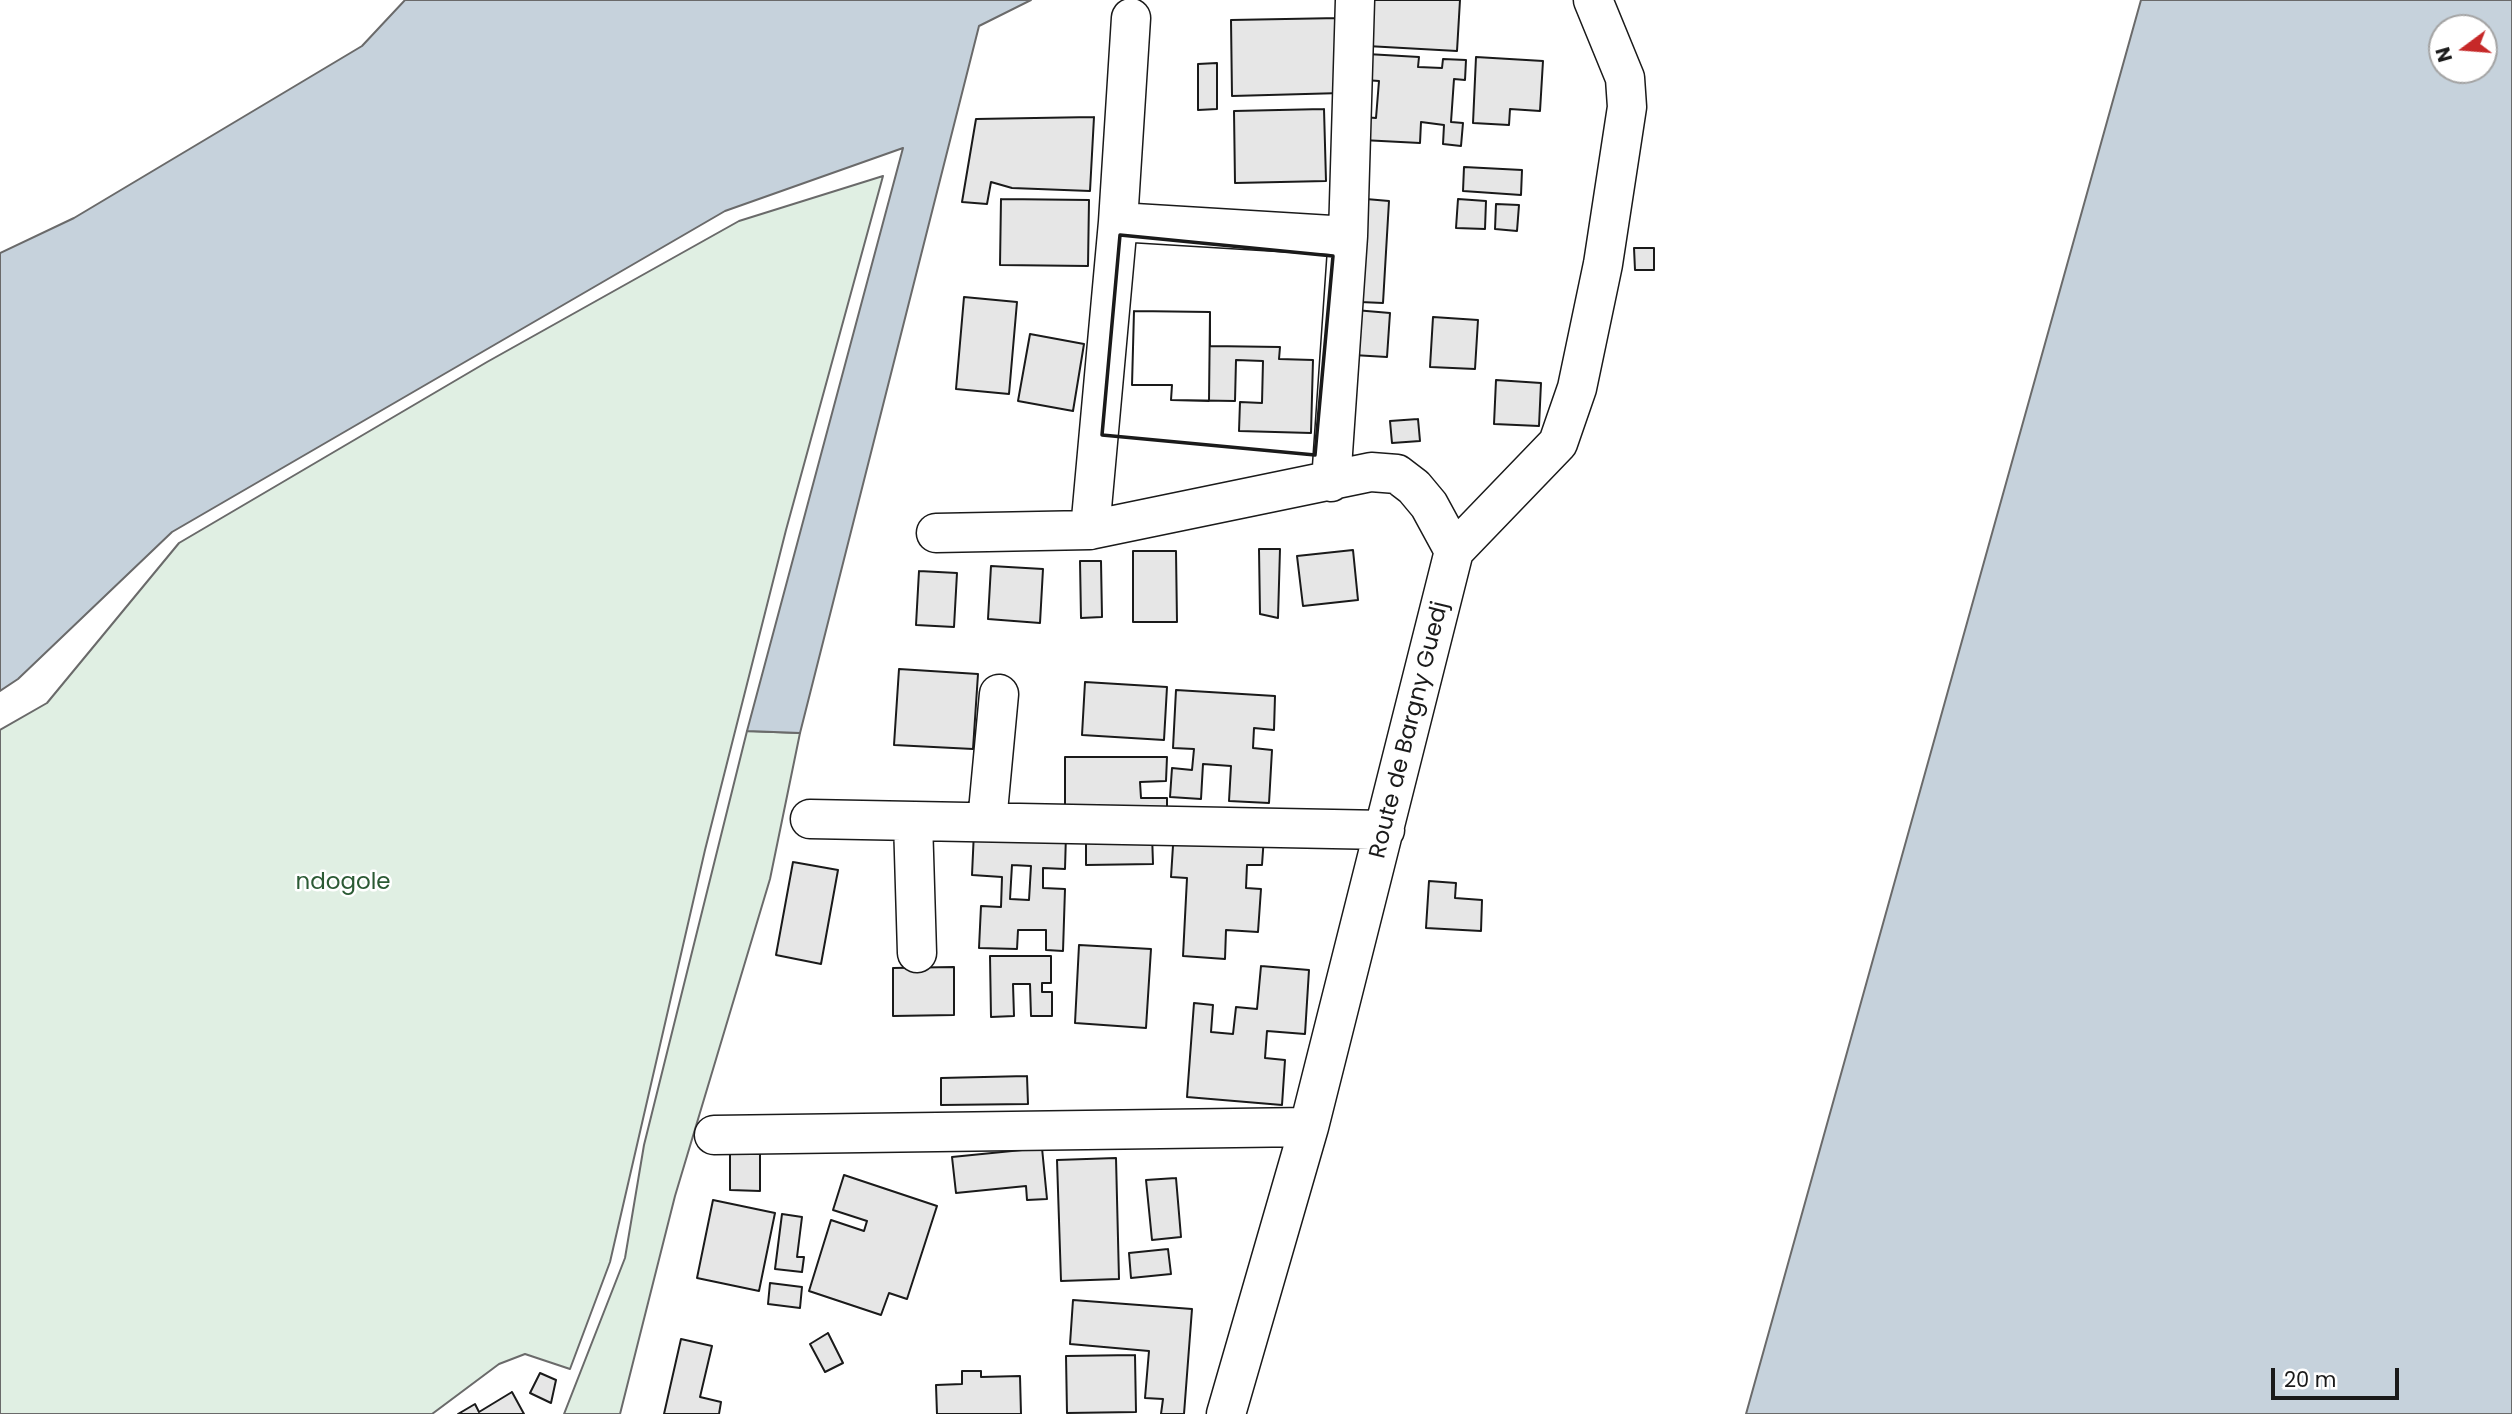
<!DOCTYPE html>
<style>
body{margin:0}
#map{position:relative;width:2512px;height:1414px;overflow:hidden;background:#fff;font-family:Poppins,sans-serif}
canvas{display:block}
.north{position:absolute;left:2428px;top:14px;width:70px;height:70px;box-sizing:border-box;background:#fff;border:2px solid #a3a3a3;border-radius:50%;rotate:254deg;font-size:19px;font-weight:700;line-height:28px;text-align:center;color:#1a1a1a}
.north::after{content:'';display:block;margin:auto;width:24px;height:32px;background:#c62828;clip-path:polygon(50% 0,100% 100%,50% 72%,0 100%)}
.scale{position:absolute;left:2271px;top:1368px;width:128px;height:32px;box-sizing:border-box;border:4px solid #1a1a1a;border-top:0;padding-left:9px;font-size:21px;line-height:24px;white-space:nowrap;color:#1a1a1a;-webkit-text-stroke:5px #fff;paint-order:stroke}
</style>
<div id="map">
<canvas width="2512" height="1414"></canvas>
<div class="north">N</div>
<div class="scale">20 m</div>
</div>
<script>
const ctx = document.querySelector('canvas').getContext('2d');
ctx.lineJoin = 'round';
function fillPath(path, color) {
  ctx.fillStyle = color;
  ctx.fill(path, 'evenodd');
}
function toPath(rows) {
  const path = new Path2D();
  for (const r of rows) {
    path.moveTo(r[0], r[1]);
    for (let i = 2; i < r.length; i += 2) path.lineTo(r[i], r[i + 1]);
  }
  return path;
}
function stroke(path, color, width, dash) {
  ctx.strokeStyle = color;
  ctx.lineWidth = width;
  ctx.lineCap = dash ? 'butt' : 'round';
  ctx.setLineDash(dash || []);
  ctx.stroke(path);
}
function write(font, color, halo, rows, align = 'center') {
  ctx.font = font + ' Poppins,sans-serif';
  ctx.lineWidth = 5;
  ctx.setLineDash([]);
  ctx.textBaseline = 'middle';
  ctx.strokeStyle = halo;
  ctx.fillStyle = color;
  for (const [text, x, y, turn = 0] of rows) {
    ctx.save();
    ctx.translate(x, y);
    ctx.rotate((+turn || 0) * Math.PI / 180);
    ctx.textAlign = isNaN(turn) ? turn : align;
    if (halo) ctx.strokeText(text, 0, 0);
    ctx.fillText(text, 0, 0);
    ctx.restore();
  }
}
const green = toPath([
 [883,176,786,530,705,850,610,1262,570,1369,525,1354,499,1364,432,1414,0,1414,0,730,47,703,179,543,487,362,739,221,883,176],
 [747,731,800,733,770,879,675,1196,620,1414,564,1414,625,1258,644,1145,747,731]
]);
const water = toPath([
 [405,0,1031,0,979,26,800,733,747,731,903,148,725,211,172,532,18,679,0,691,0,253,74,218,362,46,405,0],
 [2141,0,2512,0,2512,1414,1746,1414,2141,0],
 [2484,28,2484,70,2442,70,2442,28,2484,28]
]);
const building = toPath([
 [1370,0,1460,0,1457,51,1367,46,1370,0],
 [1340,18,1342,93,1232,96,1231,20,1340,18],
 [1367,54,1419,57,1418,67,1442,68,1443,59,1466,60,1465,80,1454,79,1451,122,1463,123,1461,146,1443,144,1444,125,1421,122,1420,143,1362,140,1363,117,1376,118,1379,81,1365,80,1367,54],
 [1476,57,1543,61,1540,111,1510,109,1509,125,1473,123,1476,57],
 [1217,63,1217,109,1198,110,1198,64,1217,63],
 [1324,109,1326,181,1235,183,1234,111,1324,109],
 [1094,117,1090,191,1012,188,991,182,987,204,962,202,976,119,1094,117],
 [1464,167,1522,170,1521,195,1463,191,1464,167],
 [1001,199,1089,200,1088,266,1000,265,1001,199],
 [1366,199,1389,201,1383,303,1360,302,1366,199],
 [1458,199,1486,201,1485,229,1456,228,1458,199],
 [1496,204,1519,205,1517,231,1495,229,1496,204],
 [1634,248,1654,248,1654,270,1635,270,1634,248],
 [964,297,1017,302,1009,394,956,389,964,297],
 [1355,310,1390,313,1387,357,1353,355,1355,310],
 [1134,311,1210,312,1210,346,1280,347,1279,359,1313,360,1311,433,1239,431,1240,402,1262,403,1263,361,1236,360,1235,401,1171,400,1172,385,1132,385,1134,311],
 [1134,311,1210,312,1209,401,1171,400,1172,385,1132,385,1134,311],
 [1433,317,1478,320,1475,369,1430,367,1433,317],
 [1030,334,1084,344,1073,411,1018,401,1030,334],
 [1496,380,1541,383,1539,426,1494,424,1496,380],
 [1418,419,1420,441,1392,443,1390,421,1418,419],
 [1259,549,1280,549,1278,618,1260,614,1259,549],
 [1353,550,1358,600,1303,606,1297,556,1353,550],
 [1133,551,1176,551,1177,622,1133,622,1133,551],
 [1080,561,1101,561,1102,617,1081,618,1080,561],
 [991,566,1043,569,1040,623,988,619,991,566],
 [919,571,957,573,954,627,916,625,919,571],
 [899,669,978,674,973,749,894,745,899,669],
 [1085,682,1167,687,1164,740,1082,735,1085,682],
 [1176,690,1275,696,1274,730,1254,728,1253,748,1272,750,1269,803,1229,801,1231,766,1203,764,1201,799,1170,797,1172,768,1192,770,1194,749,1173,748,1176,690],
 [1065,757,1167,757,1166,781,1140,782,1141,798,1167,798,1167,814,1065,814,1065,757],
 [1174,830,1264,836,1262,865,1247,865,1246,888,1261,889,1258,932,1226,930,1225,959,1183,956,1187,878,1171,877,1174,830],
 [974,831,1066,834,1065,869,1043,868,1043,888,1065,889,1063,951,1046,950,1046,930,1018,930,1017,949,979,948,981,906,1001,907,1002,877,972,875,974,831],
 [1012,865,1031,866,1029,900,1010,899,1012,865],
 [1152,834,1153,864,1086,865,1086,835,1152,834],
 [793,862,838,870,821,964,776,955,793,862],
 [1429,881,1456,883,1455,898,1482,900,1481,931,1426,928,1429,881],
 [1079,945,1151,949,1146,1028,1075,1023,1079,945],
 [990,956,1051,956,1051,983,1042,983,1042,992,1052,992,1052,1016,1031,1016,1030,984,1013,984,1014,1016,991,1017,990,956],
 [1261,966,1309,970,1305,1034,1267,1031,1265,1058,1285,1060,1282,1105,1187,1097,1194,1003,1213,1005,1211,1032,1233,1034,1236,1007,1257,1009,1261,966],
 [954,967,954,1015,893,1016,893,968,954,967],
 [1027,1076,1028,1104,941,1105,941,1078,1027,1076],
 [1042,1148,1047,1199,1027,1200,1026,1186,956,1193,952,1157,1042,1148],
 [730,1153,760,1154,760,1191,730,1190,730,1153],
 [1116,1158,1119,1279,1061,1281,1057,1160,1116,1158],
 [844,1175,937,1206,907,1299,889,1293,881,1315,809,1291,831,1220,864,1231,867,1221,833,1210,844,1175],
 [1176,1178,1181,1237,1152,1240,1146,1180,1176,1178],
 [713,1200,775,1213,759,1291,697,1278,713,1200],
 [782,1214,802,1217,797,1257,804,1257,802,1272,775,1269,782,1214],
 [1168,1249,1171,1274,1131,1278,1129,1253,1168,1249],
 [770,1283,802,1287,800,1308,768,1304,770,1283],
 [1073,1300,1192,1309,1184,1414,1161,1414,1163,1399,1145,1398,1149,1351,1070,1344,1073,1300],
 [828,1333,843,1363,825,1372,810,1344,828,1333],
 [681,1339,712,1346,700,1397,721,1402,719,1414,664,1414,681,1339],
 [1135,1355,1136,1412,1067,1413,1066,1356,1135,1355],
 [962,1371,981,1371,981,1377,1020,1376,1021,1414,937,1414,936,1385,962,1384,962,1371],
 [540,1373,556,1380,551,1403,530,1393,540,1373],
 [512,1392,524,1414,458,1414,475,1404,479,1412,512,1392]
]);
const minor = toPath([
 [1118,222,1348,236],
 [1331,482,1348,236,1355,0],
 [1090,530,1118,222,1131,18],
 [936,533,1090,530,1371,472,1397,474,1414,487,1429,505,1454,551],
 [810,819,1385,830],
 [913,821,917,953],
 [987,822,999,694],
 [714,1135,1309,1127],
 [1226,1414,1309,1127,1454,551,1558,443,1577,388,1603,264,1627,107,1625,78,1593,0]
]);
const wall = toPath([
 [1120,235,1333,256,1315,455,1102,435,1120,235]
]);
const streetNames = [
 ["Route de Bargny Guedj",1410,730,-76]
];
const parkNames = [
 ["ndogole",343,883]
];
fillPath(green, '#e0efe3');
stroke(green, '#6a6a6a', 2);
fillPath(water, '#c6d2dc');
stroke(water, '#6a6a6a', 2);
fillPath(building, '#e6e6e6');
stroke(building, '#1a1a1a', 2);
stroke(minor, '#1a1a1a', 41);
stroke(minor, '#fff', 38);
stroke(wall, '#1a1a1a', 3.5);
write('23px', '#1a1a1a', '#fff', streetNames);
write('23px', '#2b5a34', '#fff', parkNames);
</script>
